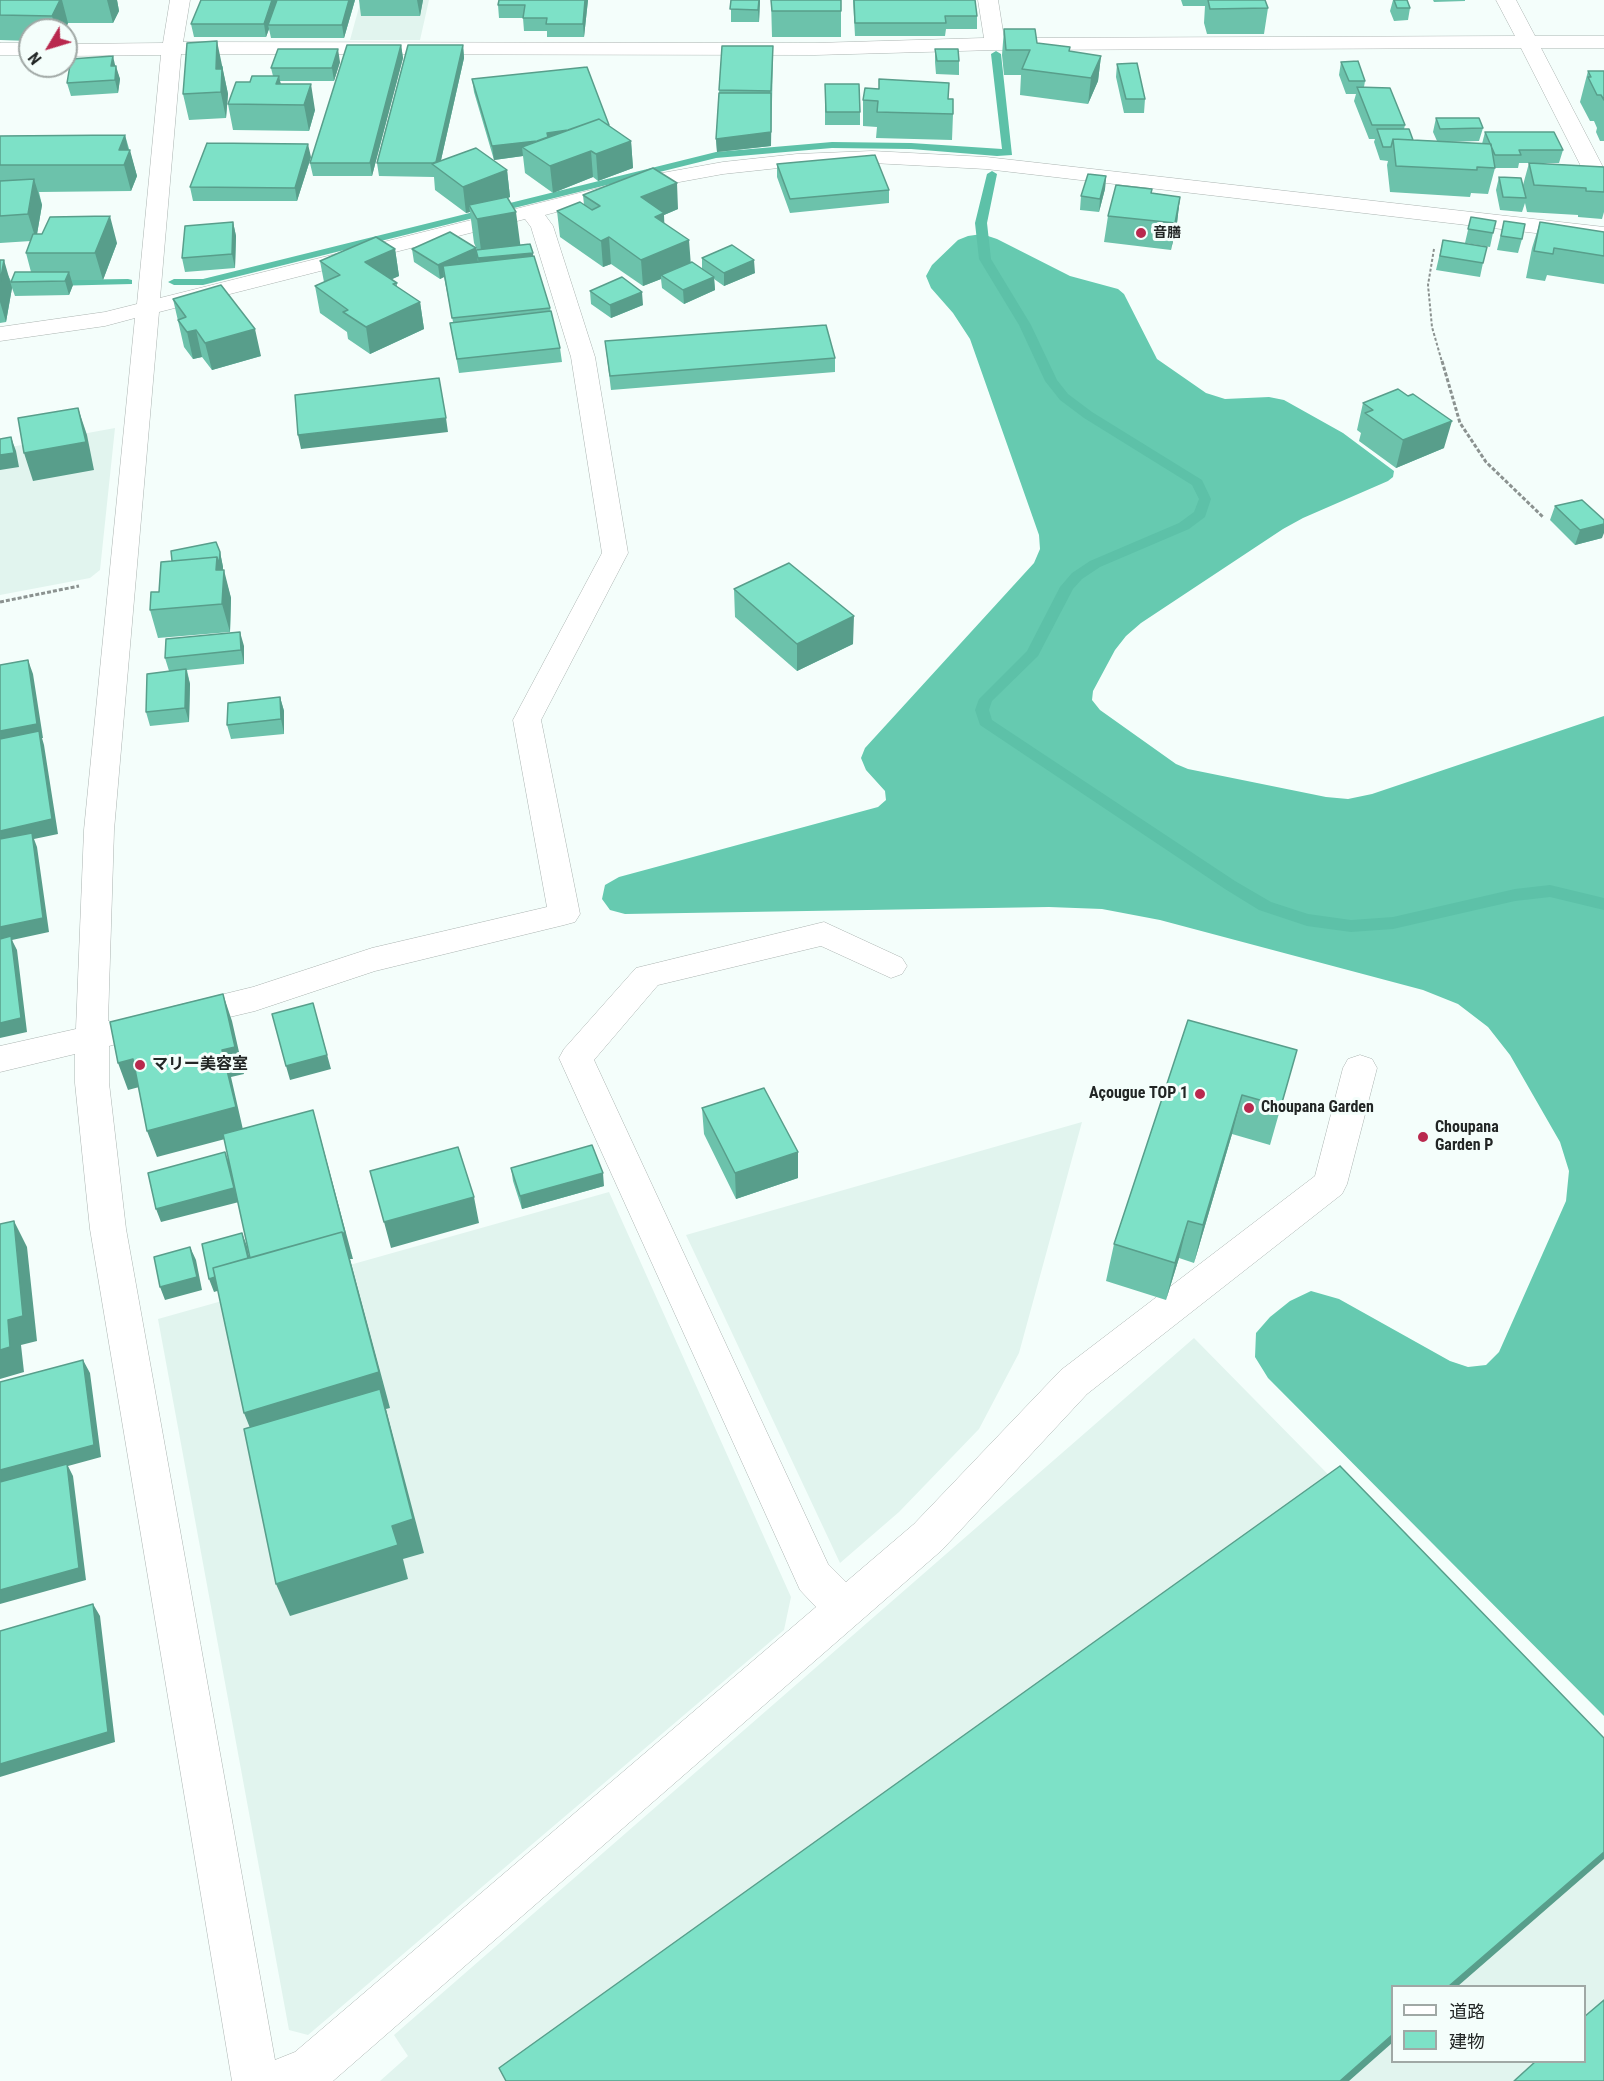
<!DOCTYPE html>
<meta charset="utf-8">
<style>
body{margin:0}
#map{position:relative;width:1604px;height:2081px;overflow:hidden;background:#f4fefb;font-family:"Roboto Condensed","Noto Sans JP",sans-serif}
canvas{display:block}
.legend{position:absolute;left:1391px;top:1985px;width:195px;height:78px;box-sizing:border-box;background:#f4fefb;border:2px solid #a0a8a5;margin:0;padding:8px 10px;list-style:none;font-size:18px;color:#222625}
.legend li{display:flex;align-items:center;gap:12px;height:30px}
.legend b{width:30px;border:2px solid #a0a8a5}
.north{position:absolute;left:18px;top:18px;width:60px;height:60px;box-sizing:border-box;background:#f4fefb;border:2px solid #a0a8a5;border-radius:50%;rotate:232deg;font-size:16px;font-weight:700;line-height:24px;text-align:center;color:#222625}
.north::after{content:'';display:block;margin:auto;width:21px;height:27px;background:#b9294e;clip-path:polygon(50% 0,100% 100%,50% 72%,0 100%)}
</style>
<div id="map">
<canvas width="1604" height="2081"></canvas>
<ul class="legend">
<li><b style="height:8px;background:#fff"></b>道路</li>
<li><b style="height:16px;background:#7de1c7"></b>建物</li>
</ul>
<div class="north">N</div>
</div>
<script>
const ctx = document.querySelector('canvas').getContext('2d');
ctx.lineJoin = 'round';
function fillPath(path, color) {
  ctx.fillStyle = color;
  ctx.fill(path, 'evenodd');
}
function toPath(rows) {
  const path = new Path2D();
  for (const r of rows) {
    path.moveTo(r[0], r[1]);
    for (let i = 2; i < r.length; i += 2) path.lineTo(r[i], r[i + 1]);
  }
  return path;
}
function stroke(path, color, width, dash) {
  ctx.strokeStyle = color;
  ctx.lineWidth = width;
  ctx.lineCap = dash ? 'butt' : 'round';
  ctx.setLineDash(dash || []);
  ctx.stroke(path);
}
function write(font, color, halo, rows, align = 'center') {
  ctx.font = font + ' "Roboto Condensed","Noto Sans JP",sans-serif';
  ctx.lineWidth = 6;
  ctx.setLineDash([]);
  ctx.textBaseline = 'middle';
  ctx.strokeStyle = halo;
  ctx.fillStyle = color;
  for (const [text, x, y, turn = 0] of rows) {
    ctx.save();
    ctx.translate(x, y);
    ctx.rotate((+turn || 0) * Math.PI / 180);
    ctx.textAlign = isNaN(turn) ? turn : align;
    if (halo) ctx.strokeText(text, 0, 0);
    ctx.fillText(text, 0, 0);
    ctx.restore();
  }
}
const built = toPath([
 [361,0,429,0,420,40,350,40],
 [115,428,100,570,90,578,0,595,0,449],
 [1082,1122,1019,1353,979,1429,899,1512,840,1563,686,1235],
 [609,1192,791,1597,784,1630,308,2035,289,2030,158,1319],
 [1194,1338,1604,1755,1604,2081,380,2081,408,2056,394,2035],
 [1392,1986,1584,1986,1584,2062,1392,2062]
]);
const forest = toPath([
 [982,234,997,239,1070,276,1118,289,1124,294,1157,359,1206,393,1225,399,1269,397,1284,400,1343,433,1394,471,1393,477,1388,481,1303,518,1283,529,1141,623,1126,636,1115,650,1093,691,1092,700,1100,710,1176,764,1188,769,1326,797,1348,799,1372,794,1604,716,1604,1716,1268,1378,1255,1357,1256,1333,1270,1317,1290,1301,1311,1291,1339,1299,1450,1361,1468,1367,1486,1365,1499,1352,1566,1201,1569,1171,1560,1142,1510,1055,1488,1027,1458,1004,1423,990,1160,920,1102,909,1049,907,625,914,610,910,602,899,605,885,619,877,878,807,886,800,885,791,866,770,861,758,865,748,1034,563,1040,549,1039,535,970,339,953,313,931,288,926,276,932,265,958,240,968,236]
]);
const stream = toPath([
 [996,51,1001,54,1012,155,997,156,911,149,832,148,716,158,203,285,174,285,168,282,174,279,203,279,716,152,832,142,911,143,1002,149,991,54,996,51],
 [992,171,997,174,987,223,991,259,1031,325,1057,380,1068,394,1092,412,1202,480,1211,499,1205,517,1189,529,1100,567,1082,579,1073,589,1038,656,992,701,989,710,992,720,1235,881,1271,902,1308,914,1351,920,1393,917,1515,889,1550,885,1604,898,1604,910,1550,897,1515,901,1393,929,1351,932,1307,926,1259,910,1225,889,980,725,975,710,979,699,1027,651,1060,587,1072,573,1090,561,1179,523,1194,512,1199,499,1192,485,1084,418,1060,400,1045,381,1019,325,979,259,975,223,987,174,992,171],
 [128,279,132,280,132,284,52,286,46,283,52,280,128,279]
]);
const pathFar1 = toPath([
 [1434,249,1428,285,1432,327,1442,362]
]);
const path = toPath([
 [1442,361,1460,423,1486,462,1543,517],
 [0,602,79,586]
]);
const minor = toPath([
 [170,0,190,0,183,42,815,43,984,38,978,0,998,0,1004,38,1515,36,1496,0,1516,0,1535,36,1604,36,1604,48,1541,48,1604,169,1604,197,1596,195,1593,190,1521,48,995,50,815,55,181,54,160,298,651,175,723,162,797,154,872,151,986,157,1604,227,1604,241,986,169,872,163,797,166,723,174,652,187,545,215,553,226,595,357,628,553,541,720,580,914,575,922,564,925,375,971,255,1011,183,1028,171,1025,167,1016,171,1007,253,987,372,948,547,907,513,720,602,553,571,357,531,227,525,219,159,312,114,830,108,1021,124,1024,128,1033,124,1042,109,1046,109,1083,126,1229,275,2060,295,2052,816,1607,800,1590,559,1058,564,1049,636,968,824,922,902,958,907,966,902,974,891,978,821,946,658,985,594,1060,828,1564,846,1582,914,1524,1061,1370,1315,1176,1343,1068,1348,1059,1360,1055,1372,1059,1377,1068,1347,1184,1342,1194,1087,1394,942,1550,333,2081,232,2081,90,1229,75,1083,75,1054,0,1072,0,1046,76,1029,84,830,135,318,105,326,0,341,0,327,105,312,137,304,161,55,66,56,66,44,163,43,170,0],
 [0,43,30,43,30,55,0,55,0,43]
]);
const wall = toPath([
 [0,0,117,0,119,11,113,23,68,23,65,30,30,30,30,41,0,40],
 [355,0,344,38,271,38,269,29,266,37,194,37,191,24],
 [359,0,423,0,420,16,361,16],
 [588,0,584,37,547,37,547,31,524,31,523,18,499,18,498,5],
 [731,0,760,0,759,22,731,22],
 [771,0,841,11,841,37,772,37],
 [853,0,975,0,977,16,977,29,946,29,945,36,855,36],
 [1181,0,1265,0,1268,8,1264,34,1207,34,1204,23,1205,6,1183,6],
 [1393,0,1407,0,1410,8,1408,20,1394,21,1390,11],
 [1433,0,1465,0,1465,1,1434,2],
 [1004,29,1037,43,1070,52,1101,56,1098,81,1088,104,1020,95,1021,75,1004,75,1002,55],
 [401,45,403,58,372,176,313,176,310,163],
 [463,45,464,58,441,160,507,170,510,197,508,198,520,245,533,256,550,308,560,348,562,362,459,373,450,323,453,322,444,277,440,279,414,262,412,249,476,248,476,250,477,250,474,243,470,212,466,213,435,190,434,177,379,176,377,163],
 [722,46,773,59,771,146,717,152,716,139],
 [935,49,959,61,959,75,936,74,935,62],
 [340,62,334,81,280,81,281,84,315,110,309,131,233,130,228,104,250,82,273,76,271,68],
 [1341,62,1365,81,1364,87,1405,125,1404,129,1413,140,1437,141,1433,132,1436,118,1483,128,1479,141,1448,142,1482,144,1485,132,1563,150,1559,163,1530,163,1604,167,1604,212,1602,219,1578,217,1578,215,1527,212,1525,203,1522,212,1500,210,1496,190,1499,177,1523,185,1529,163,1519,163,1518,168,1495,168,1488,194,1471,193,1470,197,1390,192,1387,165,1388,161,1380,160,1374,142,1375,139,1369,139,1354,101,1356,94,1346,94,1339,75],
 [1117,64,1145,99,1144,113,1124,113,1116,77],
 [115,66,120,79,118,93,71,96,67,83],
 [223,66,223,71,228,94,226,118,189,120,183,94],
 [1588,71,1604,71,1604,141,1600,141,1596,132,1597,128,1594,121,1590,121,1580,102],
 [472,79,609,126,631,141,633,168,598,181,593,177,553,193,525,173,523,156,494,160,474,92],
 [825,84,860,112,860,125,825,125],
 [948,99,953,114,952,140,876,138,877,127,863,126,863,100],
 [125,135,137,176,131,191,39,192,42,205,37,234,117,243,103,280,72,280,73,285,69,295,15,296,12,288,6,322,0,323,0,260,11,281,31,272,26,253,31,241,0,243,0,136],
 [311,157,297,201,193,201,190,187],
 [777,164,889,190,889,203,790,213,777,177],
 [1106,176,1105,189,1099,212,1080,210,1081,196],
 [1152,193,1180,197,1177,223,1171,250,1104,242,1108,216],
 [583,195,678,209,664,215,664,223,690,262,702,269,702,258,755,273,724,286,714,279,715,290,684,304,662,288,661,279,643,286,611,264,603,267,560,237,557,211,584,205],
 [1471,217,1493,233,1490,247,1465,243],
 [1504,221,1522,239,1518,253,1497,250],
 [233,222,236,236,235,268,185,272,182,258],
 [1540,222,1604,232,1604,284,1547,275,1545,281,1526,278,1532,248],
 [1443,240,1483,263,1480,277,1436,270],
 [395,249,399,276,392,279,397,283,397,287,420,302,424,329,370,354,348,339,347,332,320,313,315,286,324,282,320,261],
 [590,291,643,305,611,318,591,304],
 [173,299,261,356,212,370,202,357,193,359,184,347],
 [605,341,835,358,835,372,611,390],
 [1363,403,1444,448,1396,468,1359,441,1361,433,1357,430],
 [1555,506,1602,538,1575,545,1550,520],
 [220,552,223,567,223,570,231,598,230,632,158,638,150,610,159,592],
 [734,589,853,644,797,671,735,617],
 [244,646,244,664,187,670,190,684,189,722,150,726,146,712,169,671,165,658],
 [280,697,284,711,284,734,231,739,227,725],
 [1188,1020,1297,1050,1270,1145,1232,1134,1194,1263,1179,1258,1166,1300,1106,1281,1114,1244],
 [702,1108,798,1178,736,1199,704,1134],
 [511,1168,604,1186,522,1209,513,1181]
]);
const shadedWall = toPath([
 [60,0,62,0,68,23,65,30,56,30,52,16],
 [107,0,117,0,119,11,113,23],
 [272,0,279,0,268,25,269,29,266,37,264,24],
 [349,0,355,0,344,38,342,25],
 [417,0,423,0,420,16],
 [585,0,588,0,584,37,583,24],
 [759,0,760,0,759,22,758,10],
 [217,41,228,94,226,118,216,69],
 [401,45,403,58,372,176,370,163],
 [463,45,464,58,439,169,435,163],
 [338,49,340,62,334,81,332,68],
 [113,56,116,69,111,66],
 [1101,56,1098,81,1088,104,1091,78],
 [116,66,120,79,118,93,115,80],
 [279,76,284,101,276,84],
 [311,84,315,110,309,131,304,105],
 [771,93,771,146,717,152,716,139],
 [609,125,610,139,522,147,523,156,494,160,492,146,547,133],
 [125,135,129,153,130,150,137,176,131,191,124,165,119,150],
 [631,141,633,168,598,181,596,154],
 [308,144,311,157,297,201,295,188],
 [591,151,593,177,553,193,550,166],
 [507,170,510,197,473,211,469,205,470,212,466,213,463,187],
 [1106,176,1105,189,1099,212,1100,199],
 [34,179,42,205,36,240,28,214],
 [677,183,678,209,664,215,665,240,641,197],
 [1180,197,1177,223,1171,250,1175,223],
 [516,212,521,250,482,258,477,219],
 [110,216,117,243,103,280,95,253],
 [233,222,236,236,235,268,232,254],
 [609,237,611,264,603,267,601,241],
 [689,240,691,266,661,275,661,279,643,286,641,260],
 [476,248,478,262,443,266,444,277,440,279,438,265],
 [395,249,399,276,370,289,365,262],
 [533,253,534,266,479,272,478,258],
 [4,260,12,288,6,322,0,302,0,283],
 [754,260,755,273,724,286,724,273],
 [69,272,73,285,69,295,65,281],
 [714,277,715,290,684,304,683,290],
 [642,292,643,305,611,318,610,305],
 [420,302,424,329,370,354,366,327],
 [255,329,261,356,212,370,205,343],
 [196,330,202,357,193,359,187,332],
 [78,408,87,435,94,470,33,481,24,453],
 [446,418,448,432,301,449,298,435],
 [1452,421,1444,448,1396,468,1403,440],
 [11,437,16,451,19,467,0,470,0,455],
 [1604,524,1604,533,1602,538,1575,545,1580,530],
 [220,552,223,567,222,579,224,570,231,598,230,632,222,604,216,570,217,557],
 [854,616,853,644,797,671,797,644],
 [240,632,244,646,244,664,241,650],
 [28,660,33,674,43,738,42,738,44,745,58,834,34,839,37,847,49,932,12,940,17,950,27,1032,0,1038,0,731],
 [186,669,190,684,189,722,185,708],
 [280,697,284,711,284,734,281,719],
 [223,994,232,1021,244,1074,231,1077,244,1134,157,1157,147,1131],
 [313,1003,331,1069,290,1080,286,1066],
 [133,1059,143,1086,128,1090,118,1063],
 [1242,1095,1232,1134,1194,1263,1203,1225],
 [313,1110,353,1259,350,1259,390,1408,386,1409,424,1553,403,1559,408,1579,290,1616,276,1584,258,1448,244,1413],
 [225,1152,230,1166,239,1202,161,1222,156,1209],
 [798,1152,798,1178,736,1199,735,1173],
 [603,1173,604,1186,522,1209,520,1196],
 [474,1197,479,1223,391,1248,384,1222],
 [14,1221,27,1247,37,1341,21,1345,24,1372,0,1379,0,1350,8,1320],
 [1188,1221,1179,1258,1166,1300,1175,1263],
 [242,1233,247,1246,254,1280,214,1292,209,1279],
 [190,1247,196,1260,202,1290,165,1300,160,1287],
 [83,1360,90,1373,101,1457,68,1466,73,1476,86,1580,0,1604,0,1470],
 [93,1604,100,1616,115,1742,0,1777,0,1764],
 [1604,1852,1604,1859,1458,1986,1449,1986],
 [1392,2035,1392,2043,1349,2081,1340,2081]
]);
const building = toPath([
 [0,0,60,0,52,16,0,15,0,0],
 [201,0,272,0,264,24,191,24,201,0],
 [277,0,349,0,342,25,268,25,277,0],
 [499,0,585,0,583,24,546,24,547,18,523,18,525,5,498,5,499,0],
 [731,0,759,0,758,10,730,9,731,0],
 [771,0,841,0,841,11,772,11,771,0],
 [854,0,975,0,977,16,945,16,946,23,855,23,854,0],
 [1208,0,1265,0,1268,8,1210,9,1208,0],
 [1394,0,1407,0,1410,8,1397,8,1394,0],
 [1004,29,1035,29,1037,43,1070,47,1069,51,1101,56,1091,78,1022,69,1030,50,1006,50,1004,29],
 [217,41,216,69,222,69,221,92,183,94,187,43,217,41],
 [347,45,401,45,370,163,310,163,347,45],
 [408,45,463,45,436,162,433,163,377,163,408,45],
 [722,46,773,46,771,91,719,90,722,46],
 [278,49,338,49,332,68,271,68,278,49],
 [935,49,958,49,959,61,937,61,935,49],
 [113,56,111,66,116,66,115,80,67,83,71,59,113,56],
 [1358,61,1365,81,1349,81,1341,62,1358,61],
 [1137,63,1145,99,1126,99,1117,64,1137,63],
 [587,67,609,125,608,125,599,119,568,130,547,133,548,137,537,141,492,146,472,79,587,67],
 [1588,71,1604,71,1604,100,1601,95,1597,95,1588,77,1591,77,1588,71],
 [252,76,279,76,276,84,311,84,304,105,228,104,236,82,250,82,252,76],
 [879,79,949,83,948,99,953,99,953,114,877,112,878,101,863,100,865,88,879,89,879,79],
 [825,84,859,84,860,112,826,112,825,84],
 [1357,87,1390,88,1405,125,1372,125,1357,87],
 [719,93,771,93,771,132,716,139,719,93],
 [1436,118,1479,118,1483,128,1440,129,1436,118],
 [599,119,631,141,596,154,591,151,550,166,522,147,599,119],
 [1377,129,1409,129,1413,140,1393,139,1391,147,1383,147,1377,129],
 [1485,132,1554,132,1563,150,1519,150,1521,155,1495,155,1485,132],
 [125,135,119,150,130,150,124,165,0,165,0,136,125,135],
 [1393,139,1491,144,1495,168,1477,167,1477,170,1396,166,1393,139],
 [207,143,308,144,295,188,190,187,207,143],
 [476,148,507,170,463,187,432,164,476,148],
 [875,155,889,190,790,199,777,164,875,155],
 [1529,163,1604,167,1604,192,1586,191,1586,188,1534,185,1529,163],
 [653,168,677,183,641,197,664,213,655,217,689,240,641,260,609,237,601,241,557,211,580,202,592,210,600,206,583,195,653,168],
 [1088,174,1106,176,1100,199,1081,196,1088,174],
 [1499,177,1521,178,1526,198,1503,197,1499,177],
 [34,179,28,214,0,216,0,181,34,179],
 [1116,185,1152,189,1151,193,1180,197,1175,223,1108,216,1116,185],
 [507,197,516,212,477,219,469,205,507,197],
 [110,216,95,253,26,253,33,234,42,234,50,217,110,216],
 [1471,217,1496,221,1493,233,1468,229,1471,217],
 [1504,221,1525,224,1522,239,1501,236,1504,221],
 [233,222,232,254,182,258,185,226,233,222],
 [1540,222,1604,232,1604,256,1554,248,1553,254,1534,251,1540,222],
 [450,232,476,248,438,265,412,249,450,232],
 [376,237,395,249,365,262,397,283,393,284,420,302,366,327,343,312,348,310,315,286,340,275,320,261,376,237],
 [1443,240,1487,247,1483,263,1440,256,1443,240],
 [530,244,533,253,478,258,476,250,530,244],
 [732,245,754,260,724,273,702,258,732,245],
 [534,256,550,308,452,318,443,266,534,256],
 [0,260,4,260,0,283,0,260],
 [692,262,714,277,683,290,661,275,692,262],
 [15,272,69,272,65,281,11,282,15,272],
 [622,277,642,292,610,305,590,291,622,277],
 [221,285,255,329,205,343,196,330,187,332,178,320,186,317,173,299,221,285],
 [551,311,560,348,457,359,450,323,551,311],
 [826,325,835,358,610,376,605,341,826,325],
 [439,378,446,418,298,435,295,395,439,378],
 [1398,389,1408,396,1413,394,1452,421,1403,440,1365,413,1373,410,1363,403,1398,389],
 [78,408,86,442,24,453,18,418,78,408],
 [11,437,14,453,0,455,0,439,11,437],
 [1582,500,1604,520,1604,524,1580,530,1555,506,1582,500],
 [216,542,220,552,219,565,217,557,172,561,171,551,216,542],
 [217,557,216,570,224,570,222,604,150,610,151,592,159,592,161,562,217,557],
 [789,563,854,616,797,644,734,589,789,563],
 [240,632,241,650,165,658,166,639,240,632],
 [28,660,37,724,0,731,0,665,28,660],
 [186,669,185,708,146,712,147,674,186,669],
 [280,697,281,719,227,725,228,703,280,697],
 [39,731,52,819,0,831,0,739,39,731],
 [32,833,43,918,0,927,0,839,32,833],
 [11,936,21,1018,0,1023,0,939,11,936],
 [223,994,235,1047,222,1050,236,1107,147,1131,133,1059,118,1063,110,1022,223,994],
 [313,1003,327,1055,286,1066,272,1014,313,1003],
 [1188,1020,1297,1050,1281,1106,1242,1095,1203,1225,1188,1221,1175,1263,1114,1244,1188,1020],
 [764,1088,798,1152,735,1173,702,1108,764,1088],
 [313,1110,345,1233,343,1233,342,1232,250,1258,223,1134,313,1110],
 [592,1145,603,1173,520,1196,511,1168,592,1145],
 [458,1147,474,1197,384,1222,370,1171,458,1147],
 [225,1152,234,1188,156,1209,148,1173,225,1152],
 [14,1221,23,1316,8,1320,10,1347,0,1350,0,1224,14,1221],
 [342,1232,379,1372,244,1413,213,1268,342,1232],
 [242,1233,248,1258,213,1268,215,1277,209,1279,202,1244,242,1233],
 [190,1247,197,1277,160,1287,154,1257,190,1247],
 [83,1360,94,1445,0,1470,0,1382,83,1360],
 [380,1389,413,1519,392,1526,398,1545,276,1584,244,1429,380,1389],
 [67,1464,79,1568,0,1590,0,1482,67,1464],
 [1340,1466,1604,1738,1604,1852,1449,1986,1392,1986,1392,2035,1340,2081,506,2081,499,2068,1340,1466],
 [93,1604,108,1732,0,1764,0,1631,93,1604],
 [1604,2000,1604,2081,1514,2081,1536,2061,1584,2061,1584,2017,1604,2000]
]);
const markers = [
 [1141,233,6,"#b9294e"],
 [140,1065,6,"#b9294e"],
 [1200,1094,6,"#b9294e"],
 [1249,1108,6,"#b9294e"],
 [1423,1137,6,"#b9294e"]
];
const farPoinames = [
 ["音膳",1153,233]
];
const poiNames = [
 ["マリー美容室",152,1065],
 ["Açougue TOP 1",1188,1094,"right"],
 ["Choupana Garden",1261,1108],
 ["Choupana",1435,1128],
 ["Garden P",1435,1146]
];
fillPath(built, '#e1f4ee');
fillPath(forest, '#66cab0');
fillPath(stream, '#5dc1a8');
stroke(minor, '#abb4b1', 1);
stroke(pathFar1, '#8b9290', 2, [3, 2]);
stroke(path, '#8b9290', 3, [4, 2]);
fillPath(minor, '#fff');
fillPath(wall, '#6cc2ab');
fillPath(shadedWall, '#589e8b');
fillPath(building, '#7de1c7');
stroke(building, '#589e8b', 1.5);
for (const [x, y, r, color] of markers) {
  const dot = new Path2D();
  dot.arc(x, y, r, 0, 2 * Math.PI);
  ctx.fillStyle = color;
  ctx.fill(dot);
  stroke(dot, '#f4fefb', 2);
}
write('bold 14px', '#222625', '#f4fefb', farPoinames, 'left');
write('bold 16px', '#222625', '#f4fefb', poiNames, 'left');
</script>
